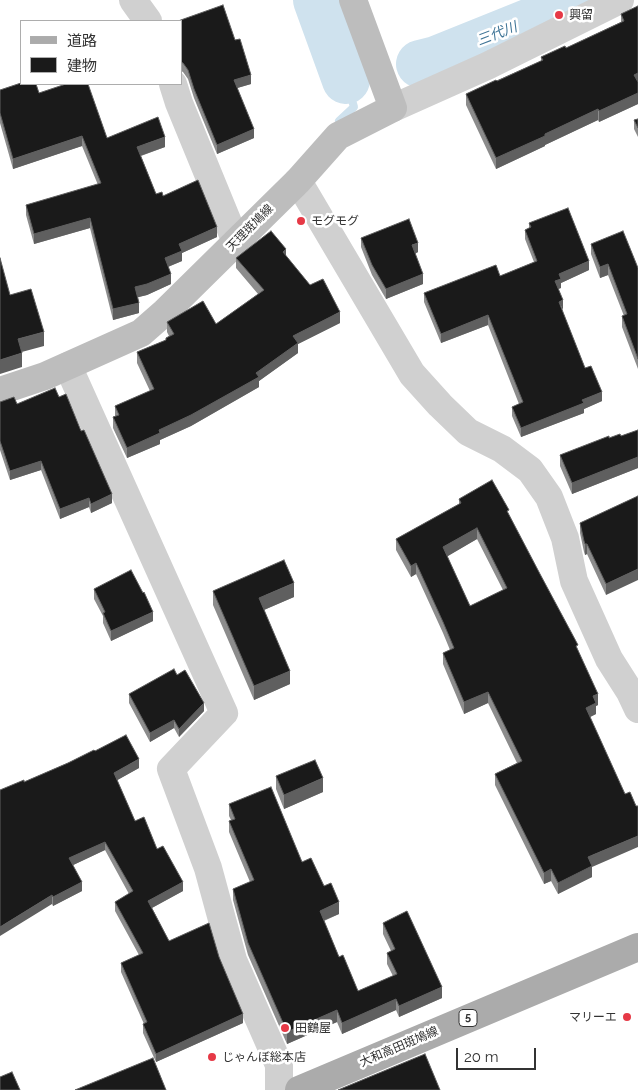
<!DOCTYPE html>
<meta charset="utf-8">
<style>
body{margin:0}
#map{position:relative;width:638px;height:1090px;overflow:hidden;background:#fff;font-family:Raleway,"Noto Sans JP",sans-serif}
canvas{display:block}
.legend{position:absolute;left:20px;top:20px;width:162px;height:65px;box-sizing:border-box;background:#fff;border:1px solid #adadad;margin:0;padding:6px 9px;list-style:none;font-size:15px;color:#333}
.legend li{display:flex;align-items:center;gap:10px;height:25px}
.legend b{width:25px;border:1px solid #adadad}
.scale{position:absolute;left:456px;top:1048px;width:80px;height:22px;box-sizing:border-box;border:2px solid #333;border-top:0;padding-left:6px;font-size:15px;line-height:18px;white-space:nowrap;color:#333;-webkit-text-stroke:4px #fff;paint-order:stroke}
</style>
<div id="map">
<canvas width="638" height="1090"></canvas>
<ul class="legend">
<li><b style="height:6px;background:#ababab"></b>道路</li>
<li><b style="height:14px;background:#1a1a1a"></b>建物</li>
</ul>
<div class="scale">20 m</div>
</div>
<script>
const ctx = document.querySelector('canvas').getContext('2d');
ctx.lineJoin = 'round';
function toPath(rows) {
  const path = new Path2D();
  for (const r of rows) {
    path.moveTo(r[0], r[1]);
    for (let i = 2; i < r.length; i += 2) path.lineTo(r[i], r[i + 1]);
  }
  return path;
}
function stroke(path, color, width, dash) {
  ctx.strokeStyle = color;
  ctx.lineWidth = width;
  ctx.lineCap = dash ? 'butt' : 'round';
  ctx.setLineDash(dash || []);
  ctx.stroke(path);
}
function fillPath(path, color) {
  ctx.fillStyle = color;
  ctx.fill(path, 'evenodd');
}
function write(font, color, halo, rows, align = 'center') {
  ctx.font = font + ' Raleway,"Noto Sans JP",sans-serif';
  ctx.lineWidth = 5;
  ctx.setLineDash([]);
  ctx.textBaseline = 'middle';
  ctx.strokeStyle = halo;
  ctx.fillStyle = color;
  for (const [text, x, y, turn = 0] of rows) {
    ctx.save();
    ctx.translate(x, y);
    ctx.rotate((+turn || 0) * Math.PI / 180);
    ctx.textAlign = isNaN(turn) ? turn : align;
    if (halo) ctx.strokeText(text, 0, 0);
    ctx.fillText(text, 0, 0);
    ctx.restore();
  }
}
const stream = toPath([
 [339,121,354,107,346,80]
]);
const river = toPath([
 [317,0,346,80],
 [420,64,436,60,533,21,572,0]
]);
const street = toPath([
 [133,0,148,21],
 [173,84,179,103,236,242],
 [393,108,487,66,620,0],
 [298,181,412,374,440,405,468,432,502,449,530,470,549,497,565,538,574,581,609,659,630,692,638,709],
 [68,366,224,713,171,769,208,868,233,960,279,1065,279,1090]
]);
const secondary = toPath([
 [0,391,45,376,141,333,165,312,298,181,338,136,393,108,353,0]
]);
const primary = toPath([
 [299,1090,638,947]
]);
const wall = toPath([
 [638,6,638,104,599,122,598,120,545,145,545,146,496,169,466,105,466,94,541,61,541,57,566,48,621,22,621,14],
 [181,21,235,40,251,84,237,88,254,138,217,154,194,98,188,79,183,72,181,71],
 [0,90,39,93,107,138,165,147,141,156,156,194,163,196,217,237,182,253,182,261,168,267,171,284,147,295,138,297,139,313,113,320,90,228,34,244,26,215,26,205,98,185,82,146,13,169,0,123],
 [638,119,638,137,634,129,634,120],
 [529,223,589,270,561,283,561,288,558,289,562,310,585,368,602,401,584,409,584,413,521,437,512,416,512,407,519,404,488,325,441,343,424,302,424,293,500,276,534,262,525,239,525,230,529,228],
 [361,238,418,252,415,254,423,284,386,299,372,275,361,247],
 [591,244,638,268,638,369,622,327,622,316,624,316,608,275,600,278,591,254],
 [286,256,340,323,298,344,298,353,259,381,259,387,191,426,160,440,160,444,127,458,113,428,113,417,115,416,115,406,150,391,137,363,137,352,166,340,166,338,169,336,167,332,167,322,216,324,258,294,236,268,236,258],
 [59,397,81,431,112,503,91,513,89,507,60,519,41,470,10,480,0,450,0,402,17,404],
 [638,430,638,468,572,494,560,466,560,455,609,438,621,436],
 [638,496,606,595,587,554,585,555,584,552,580,533,580,523],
 [459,499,509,516,578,650,598,705,596,706,596,714,590,717,592,877,558,894,551,881,544,884,495,785,495,774,517,763,488,703,464,714,443,664,443,653,450,650,443,633,416,574,411,577,396,550,396,539,459,504],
 [477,539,503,590,470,606,447,556],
 [94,589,153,621,111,641,103,623,103,616,94,599],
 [213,591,294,597,264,610,290,684,254,700,213,605],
 [177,675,204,711,179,737,174,728,150,742,129,703,129,694],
 [95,751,139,768,117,780,135,821,157,849,183,891,152,908,169,941,219,957,243,1023,156,1062,143,1033,143,1024,144,1024,121,972,121,963,139,955,115,911,115,902,129,894,105,850,73,865,82,891,53,906,52,904,24,782],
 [276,776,323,792,284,809,276,789],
 [229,804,302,862,324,886,339,914,324,921,339,957,358,991,393,976,387,964,387,953,391,951,383,934,383,923,442,998,399,1017,396,1010,342,1034,337,1022,287,1044,248,955,233,900,233,889,250,882,229,832,229,821,231,820,229,816]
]);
const shadedWall = toPath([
 [638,73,638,84,634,75],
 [251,75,251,84,234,89,234,80],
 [638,93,638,104,599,122,599,111],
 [598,109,598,120,545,145,545,146,496,169,496,158,545,134],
 [254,129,254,138,217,154,217,145],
 [82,136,82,146,13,169,13,159],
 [165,137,165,147,137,157,137,147],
 [90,218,90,228,34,244,34,234],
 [217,227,217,237,182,253,182,261,165,268,165,258,179,244],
 [418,243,418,252,412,255,412,245],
 [286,249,286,259,283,252],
 [589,261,589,270,561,283,561,288,555,290,555,281,559,274],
 [608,264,608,275,600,278,600,267],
 [171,274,171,284,147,295,135,298,135,287],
 [423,274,423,284,386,299,386,289],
 [563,300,563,310,559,302],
 [139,303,139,313,113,320,113,309],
 [340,312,340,323,298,344,298,353,259,381,259,387,191,426,160,440,160,444,127,458,127,448,159,430,256,373,293,336],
 [488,315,488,325,441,343,441,334],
 [44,332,44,346,18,353,18,339],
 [22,353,22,367,0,374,0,360],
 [602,392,602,401,584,409,584,413,521,437,521,428,582,400],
 [638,457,638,468,572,494,572,483],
 [41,461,41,470,10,480,10,471],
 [112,494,112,503,91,513,91,504],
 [89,498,89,507,60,519,60,509],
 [477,528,477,539,443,559,443,547],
 [585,544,587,544,587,554,585,555],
 [416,563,416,574,411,577,411,566],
 [638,569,638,580,606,595,606,584],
 [294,583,294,597,259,612,259,598],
 [153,612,153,621,111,641,111,631],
 [290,671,290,684,254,700,254,686],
 [488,692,488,703,464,714,464,702],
 [598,694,598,705,596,706,596,714,586,719,586,708,593,696],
 [204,703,204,711,179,737,179,729],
 [174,720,174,728,150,742,150,733],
 [139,759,139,768,114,782,114,773],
 [323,778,323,792,284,809,284,795],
 [638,836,638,847,592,867,592,877,558,894,558,883,588,857],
 [105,842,105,850,69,867,69,858],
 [551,869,551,881,544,884,544,873],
 [82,882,82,891,53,906,53,897],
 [183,882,183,891,148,910,148,901],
 [52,895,52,904,0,936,0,927],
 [339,902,339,914,320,922,320,911],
 [442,987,442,998,399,1017,399,1006],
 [396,999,396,1010,342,1034,342,1023],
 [337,1010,337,1022,287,1044,287,1032],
 [243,1014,243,1023,156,1062,156,1054]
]);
const building = toPath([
 [223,5,235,40,240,39,251,75,234,80,254,129,217,145,194,89,188,70,183,63,181,62,181,21,178,21,223,5],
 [638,6,638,73,634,75,638,82,638,93,599,111,598,109,545,134,545,136,496,158,466,94,496,80,497,81,543,60,541,57,565,46,566,48,624,21,621,14,638,6],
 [21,83,21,84,36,84,39,93,66,84,88,84,107,138,158,117,165,137,137,147,156,194,162,192,163,196,198,180,217,227,179,244,182,251,165,258,171,274,147,284,135,287,139,303,113,309,90,218,34,234,26,205,101,183,82,136,13,159,0,113,0,90,21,83],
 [638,119,638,128,634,120,638,119],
 [568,208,589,261,559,274,561,279,555,281,563,300,559,302,585,368,591,366,602,392,582,400,584,403,521,428,512,407,523,402,488,315,441,334,424,293,496,265,500,276,537,261,525,230,531,227,529,223,568,208],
 [409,219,418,243,412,245,423,274,386,289,372,265,361,238,409,219],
 [271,231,286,249,283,252,310,285,323,279,340,312,293,336,298,343,256,373,259,377,191,415,159,430,160,433,127,448,113,417,119,415,115,406,154,389,137,352,166,340,166,338,174,334,167,322,203,301,216,324,264,290,236,258,271,231],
 [623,231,638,268,638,359,622,316,627,314,608,264,600,267,591,244,623,231],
 [0,258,10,295,31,289,44,332,18,339,22,353,0,360,0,258],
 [55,388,59,397,66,394,81,431,84,430,112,494,91,504,89,498,60,509,41,461,10,471,0,441,0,402,14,397,17,404,55,388],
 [638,430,638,457,572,483,560,455,609,436,609,438,620,434,621,436,638,430],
 [492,480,509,510,507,511,540,574,578,645,576,646,598,694,593,696,596,703,586,708,625,794,630,792,636,806,638,806,638,836,588,857,592,866,558,883,551,869,544,873,495,774,522,761,488,692,464,702,443,653,454,648,443,622,416,563,411,566,396,539,461,503,459,499,492,480],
 [477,528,507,588,470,606,443,547,477,528],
 [638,496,638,569,606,584,587,544,585,544,584,541,580,523,638,496],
 [284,560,294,583,259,598,290,671,254,686,213,591,284,560],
 [131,570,143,593,144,592,153,612,111,631,103,613,105,612,94,589,131,570],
 [174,669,177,675,185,670,204,703,179,729,174,720,150,733,129,694,174,669],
 [126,735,139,759,114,773,135,821,144,817,157,849,163,846,183,882,148,901,169,941,209,923,219,957,243,1014,156,1054,143,1024,147,1022,121,963,143,953,115,902,133,891,105,842,69,858,82,882,53,897,52,895,0,927,0,790,24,780,24,782,68,763,94,750,95,751,126,735],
 [315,760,323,778,284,795,276,776,315,760],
 [271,787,302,862,311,858,324,886,331,883,339,902,320,911,339,957,343,955,358,991,397,974,387,953,395,949,383,923,407,911,442,987,399,1006,396,999,342,1023,337,1010,287,1032,248,943,233,889,254,880,229,821,235,819,229,804,271,787],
 [425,1054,440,1090,338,1090,425,1054],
 [153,1058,166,1090,75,1090,153,1058],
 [12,1072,20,1090,0,1090,0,1077,12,1072]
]);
const markers = [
 [559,15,5,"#e63946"],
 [301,221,5,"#e63946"],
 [627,1017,5,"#e63946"],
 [285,1028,5,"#e63946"],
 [212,1057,5,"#e63946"]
];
const shields = [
 [468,1018,18]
];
const shieldNames = [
 ["5",468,1018]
];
const poiNames = [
 ["興留",569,15],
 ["モグモグ",311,221],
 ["マリーエ",617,1017,"right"],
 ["田鶴屋",295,1028],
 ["じゃんぼ総本店",222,1057]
];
const streetNames = [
 ["天理斑鳩線",250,228,-45],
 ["大和高田斑鳩線",399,1047,-23]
];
const waterNames = [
 ["三代川",497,34,-21]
];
stroke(stream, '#cfe2ee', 8);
stroke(river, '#cfe2ee', 48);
stroke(street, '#d0d0d0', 28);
stroke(secondary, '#bdbdbd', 28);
stroke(primary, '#ababab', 28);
fillPath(wall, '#8c8c8c');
fillPath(shadedWall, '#5f5f5f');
fillPath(building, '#1a1a1a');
stroke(building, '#5f5f5f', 1);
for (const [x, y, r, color] of markers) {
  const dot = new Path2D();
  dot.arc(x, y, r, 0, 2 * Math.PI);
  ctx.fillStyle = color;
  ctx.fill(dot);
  stroke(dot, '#fff', 2);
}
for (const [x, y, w] of shields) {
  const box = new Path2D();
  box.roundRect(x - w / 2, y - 8.5, w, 17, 4);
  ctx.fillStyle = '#fff';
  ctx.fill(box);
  stroke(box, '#333', 1);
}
write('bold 11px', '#333', null, shieldNames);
write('12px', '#333', '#fff', poiNames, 'left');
write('12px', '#333', '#fff', streetNames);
write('italic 14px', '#3f7597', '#fff', waterNames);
</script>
